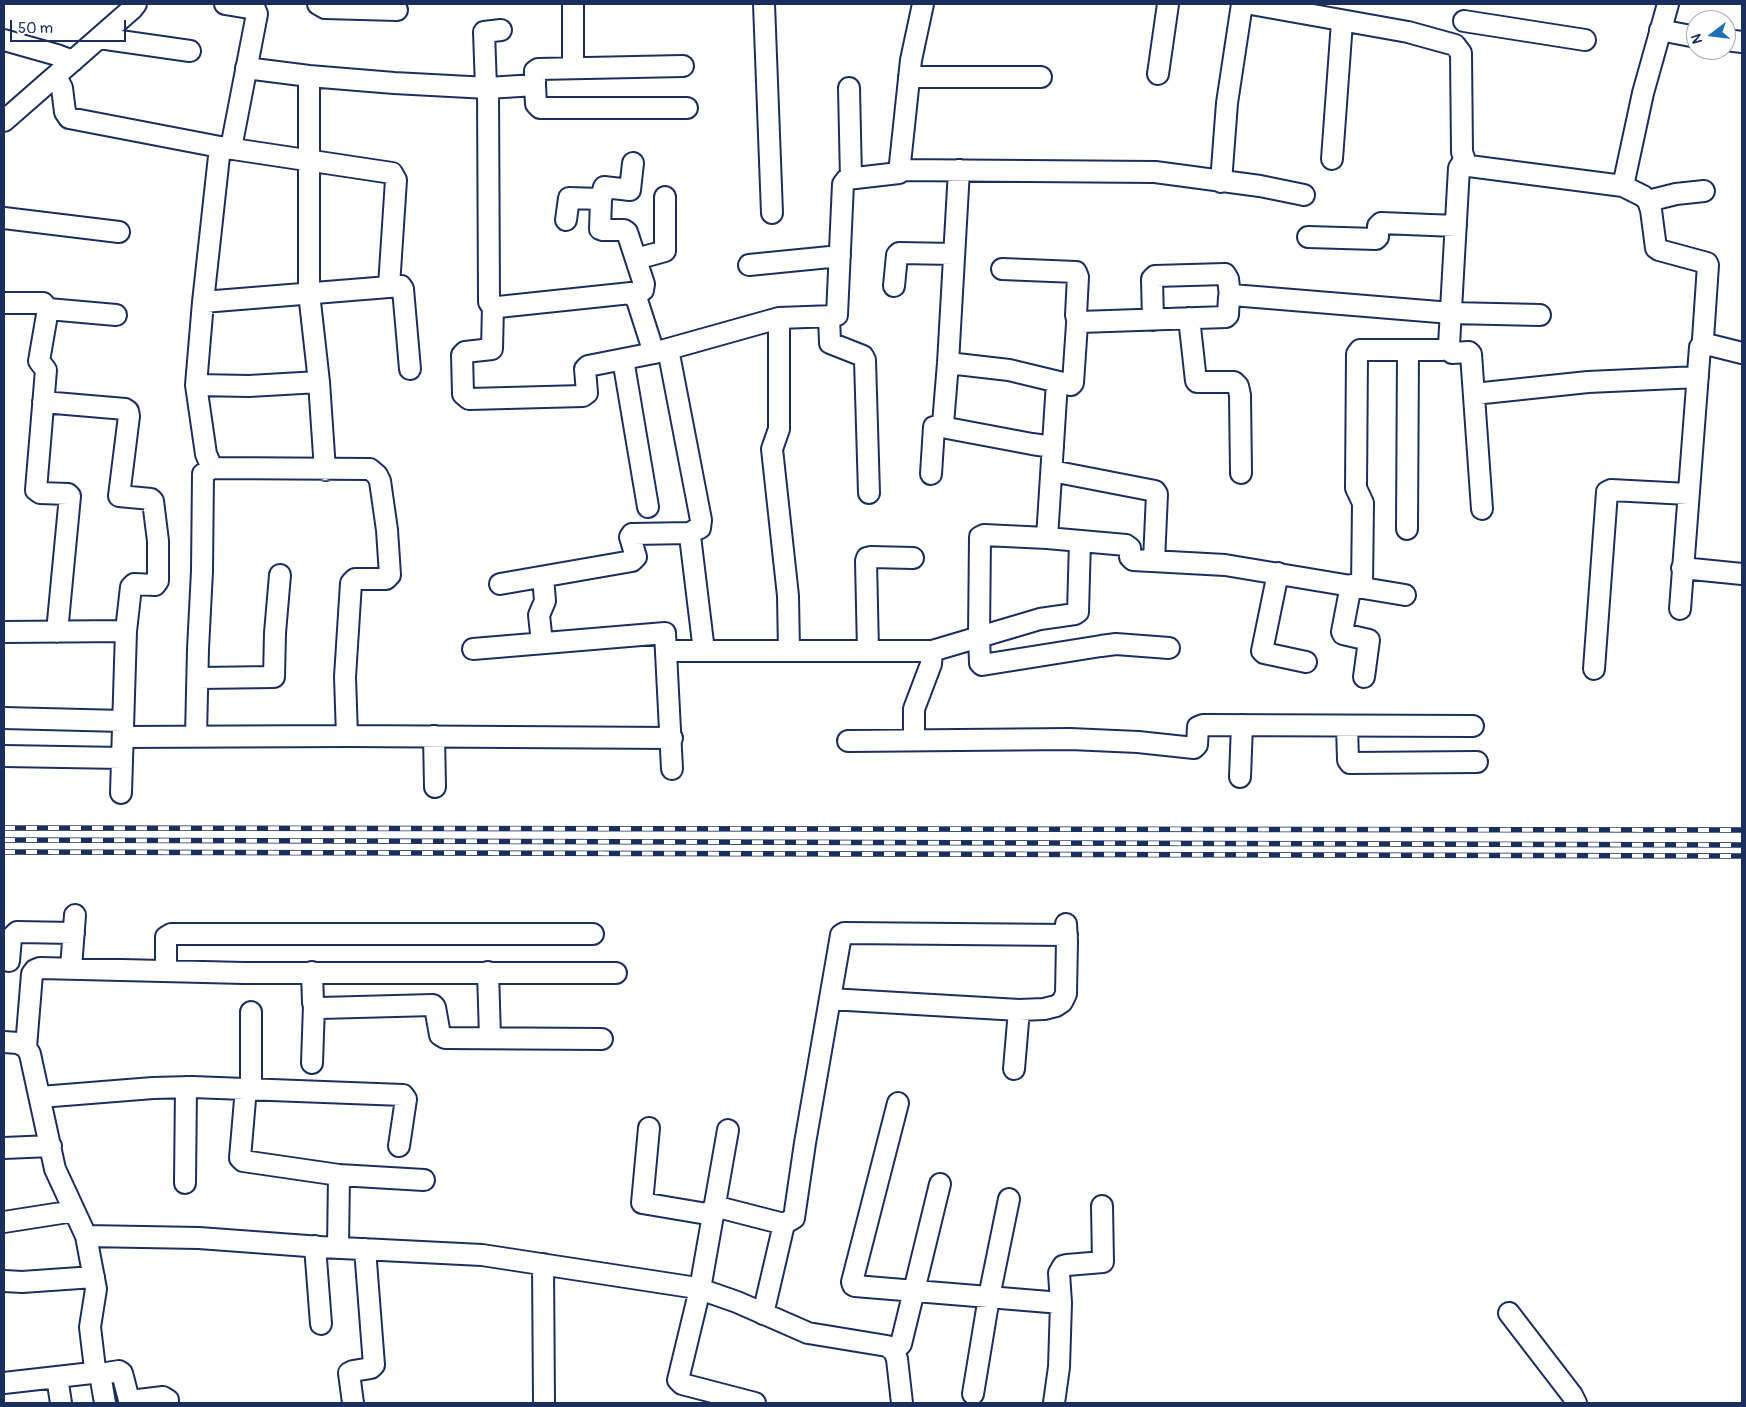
<!DOCTYPE html>
<style>
body{margin:0}
#map{position:relative;width:1746px;height:1407px;overflow:hidden;background:#fff;font-family:Pangolin,sans-serif}
canvas{display:block}
.frame{position:absolute;inset:0;border:5px solid #1b2f5e;pointer-events:none}
.north{position:absolute;left:1686px;top:10px;width:50px;height:50px;box-sizing:border-box;background:#fff;border:1px solid #a4acbf;border-radius:50%;rotate:255deg;font-size:14px;font-weight:700;line-height:20px;text-align:center;color:#1b2f5e}
.north::after{content:'';display:block;margin:auto;width:18px;height:22px;background:#1f6fb2;clip-path:polygon(50% 0,100% 100%,50% 72%,0 100%)}
.scale{position:absolute;left:10px;top:20px;width:116px;height:22px;box-sizing:border-box;border:2px solid #1b2f5e;border-top:0;padding-left:6px;font-size:15px;line-height:18px;white-space:nowrap;color:#1b2f5e;-webkit-text-stroke:4px #fff;paint-order:stroke}
</style>
<div id="map">
<canvas width="1746" height="1407"></canvas>
<div class="frame"></div>
<div class="north">N</div>
<div class="scale">50 m</div>
</div>
<script>
const ctx = document.querySelector('canvas').getContext('2d');
ctx.lineJoin = 'round';
function toPath(rows) {
  const path = new Path2D();
  for (const r of rows) {
    path.moveTo(r[0], r[1]);
    for (let i = 2; i < r.length; i += 2) path.lineTo(r[i], r[i + 1]);
  }
  return path;
}
function stroke(path, color, width, dash) {
  ctx.strokeStyle = color;
  ctx.lineWidth = width;
  ctx.lineCap = dash ? 'butt' : 'round';
  ctx.setLineDash(dash || []);
  ctx.stroke(path);
}
const minor = toPath([
 [225,4,255,9,257,14,231,148],
 [318,4,325,8,397,10],
 [573,4,573,68],
 [764,4,772,213],
 [1251,4,1408,32,1455,45,1461,53,1462,152,1466,164,1469,166,1623,186,1643,196,1648,201,1651,210,1656,248,1659,250,1707,263,1708,265,1703,339,1704,342,1706,344,1742,353],
 [1464,21,1585,40],
 [1660,30,1696,37],
 [99,38,190,51],
 [4,40,57,55,73,61],
 [1726,40,1742,42],
 [246,68,309,76,394,83,488,88,489,302,491,305,498,307,631,293,637,300,654,353],
 [1158,74,1168,4],
 [56,76,62,88,65,112,69,118,220,147,392,173,396,180,389,286],
 [309,76,309,293,319,382,325,470],
 [909,77,1041,77],
 [535,85,535,71,538,69,683,66],
 [486,87,484,32,501,30],
 [488,88,535,85,536,104,540,108,687,108],
 [849,88,851,179],
 [4,121,132,9,136,4],
 [220,147,203,302,196,385,249,386,319,382],
 [1332,159,1342,22],
 [899,170,1155,172,1260,186,1304,195],
 [959,170,948,363,943,424,947,428,1032,444,1053,447],
 [1221,182,1227,103,1242,4],
 [1623,186,1643,93,1668,4],
 [601,199,604,187,630,190,633,163],
 [1648,201,1676,194,1704,191],
 [4,218,119,232],
 [566,220,569,198,601,199,600,229,603,230,624,230,627,232,644,284,643,290,634,296],
 [1308,237,1376,239,1378,237,1378,226,1381,223,1456,226],
 [636,259,665,251,665,197],
 [749,265,840,256],
 [1002,269,1076,272,1078,277,1076,315,1078,323],
 [894,286,897,255,899,253,954,254],
 [203,302,401,286,403,289,410,369],
 [4,303,43,303,48,309,39,361,46,370,36,490,40,493,68,494,70,496,57,632],
 [493,306,492,349,465,352,462,355,463,394,469,399,583,396,587,393,585,369,588,366,654,353,779,318,834,316,837,315,843,184,847,179,899,173,911,60,923,4],
 [48,309,116,315],
 [829,316,830,343,863,356,865,360,869,493],
 [779,318,779,429,772,449,788,596,789,651],
 [1189,318,1196,381,1197,382,1234,382,1238,386,1240,395,1241,473],
 [1153,320,1152,279,1155,276,1225,274,1228,279,1230,296],
 [1447,348,1452,353,1469,352,1471,354,1482,509],
 [668,349,701,520,700,528,693,531,690,536,704,651],
 [623,359,648,507],
 [948,363,1009,370,1071,385,1073,383,1077,324,1080,322,1226,317,1228,315,1229,297,1232,295,1451,313,1540,315],
 [196,385,206,454,212,468],
 [1474,394,1588,382,1698,377],
 [43,402,125,409,128,411,129,416,119,496,151,499,153,501,158,541,158,581,155,585,134,584,131,587,126,631,121,793],
 [1052,471,1155,491,1157,494,1154,561],
 [931,474,934,427,943,424],
 [1407,529,1408,350],
 [1047,538,1057,382],
 [1682,568,1742,574],
 [1278,573,1262,651,1264,653,1306,662],
 [500,584,632,561,636,557,630,537,632,534,691,533],
 [1351,585,1342,632,1343,634,1369,640,1364,677],
 [1362,587,1363,503,1356,488,1357,354,1360,350,1442,350,1447,348,1449,345,1459,168,1464,160],
 [1680,609,1700,347,1704,342],
 [4,632,126,631],
 [542,643,539,615,545,601,543,577],
 [1169,648,1116,644,1101,646,982,665,980,663,979,637,980,537,984,535,1047,538,1126,545,1130,548,1130,557,1133,560,1225,565,1405,595],
 [473,649,665,633,672,769],
 [666,651,932,651,1040,619,1075,614,1078,612,1080,541],
 [868,651,866,561,867,558,871,557,913,558],
 [1594,669,1607,492,1611,490,1688,494],
 [198,678,274,677,275,633,280,575],
 [4,718,123,721],
 [1347,726,1348,760,1350,763,1477,762],
 [196,736,198,649,202,571,203,474,212,468,370,469,377,475,380,481,387,530,390,575,386,579,355,579,351,583,345,677,347,736],
 [434,736,435,787],
 [123,737,347,736,672,738],
 [914,740,914,709,931,664,932,651],
 [848,741,1070,739,1138,742,1194,748,1197,745,1198,727,1203,725,1473,726],
 [4,756,122,758],
 [1240,777,1242,725],
 [9,961,11,938,17,932,74,933],
 [71,968,75,915],
 [166,971,166,937,171,934,593,934],
 [312,972,313,1003,316,1007,320,1008,433,1005,435,1007,440,1035,445,1038,602,1039],
 [488,972,490,1037],
 [830,999,1019,1010,1044,1009,1056,1006,1062,1002,1066,994,1067,941,1066,924],
 [4,1042,18,1043,26,1047,30,1054,55,1169,86,1236,199,1238,321,1247,482,1255,697,1288,737,1302,808,1333,887,1346,894,1351,897,1359,902,1403],
 [26,1047,32,974,35,970,40,968,244,973,616,973],
 [312,1063,314,1005],
 [1014,1069,1019,1010],
 [246,1088,240,1158,243,1161,339,1175,424,1180],
 [251,1088,251,1012],
 [40,1097,153,1088,192,1087,403,1095,406,1099,399,1146],
 [898,1103,852,1282,853,1285,855,1286,1061,1303],
 [649,1128,642,1203,713,1215],
 [728,1130,700,1289,678,1380,682,1384,755,1403],
 [4,1148,51,1146],
 [185,1183,186,1087],
 [714,1206,784,1224,794,1218,805,1143,841,935,844,933,1067,935],
 [4,1222,74,1211],
 [315,1246,321,1324],
 [338,1248,339,1175],
 [543,1264,544,1403],
 [4,1281,22,1282,94,1277],
 [1509,1313,1572,1395,1576,1403],
 [763,1314,784,1224],
 [894,1351,901,1344,940,1184],
 [94,1371,100,1374,105,1403],
 [100,1374,119,1371,122,1373,129,1400,130,1401,163,1397,168,1400,168,1403],
 [57,1377,61,1403],
 [4,1383,92,1373,94,1371,95,1369,90,1327,96,1289,86,1236],
 [973,1394,989,1297,1009,1199],
 [353,1403,349,1373,353,1371,371,1368,374,1365,365,1249],
 [1054,1403,1059,1367,1061,1303,1059,1273,1063,1266,1067,1265,1103,1262,1102,1206]
]);
const rail = toPath([
 [4,828,1742,830],
 [4,840,1742,845],
 [4,852,1742,856]
]);
stroke(minor, '#1b2f5e', 24);
stroke(minor, '#fff', 20);
stroke(rail, '#1b2f5e', 5.5);
stroke(rail, '#fff', 4, [11]);
</script>
